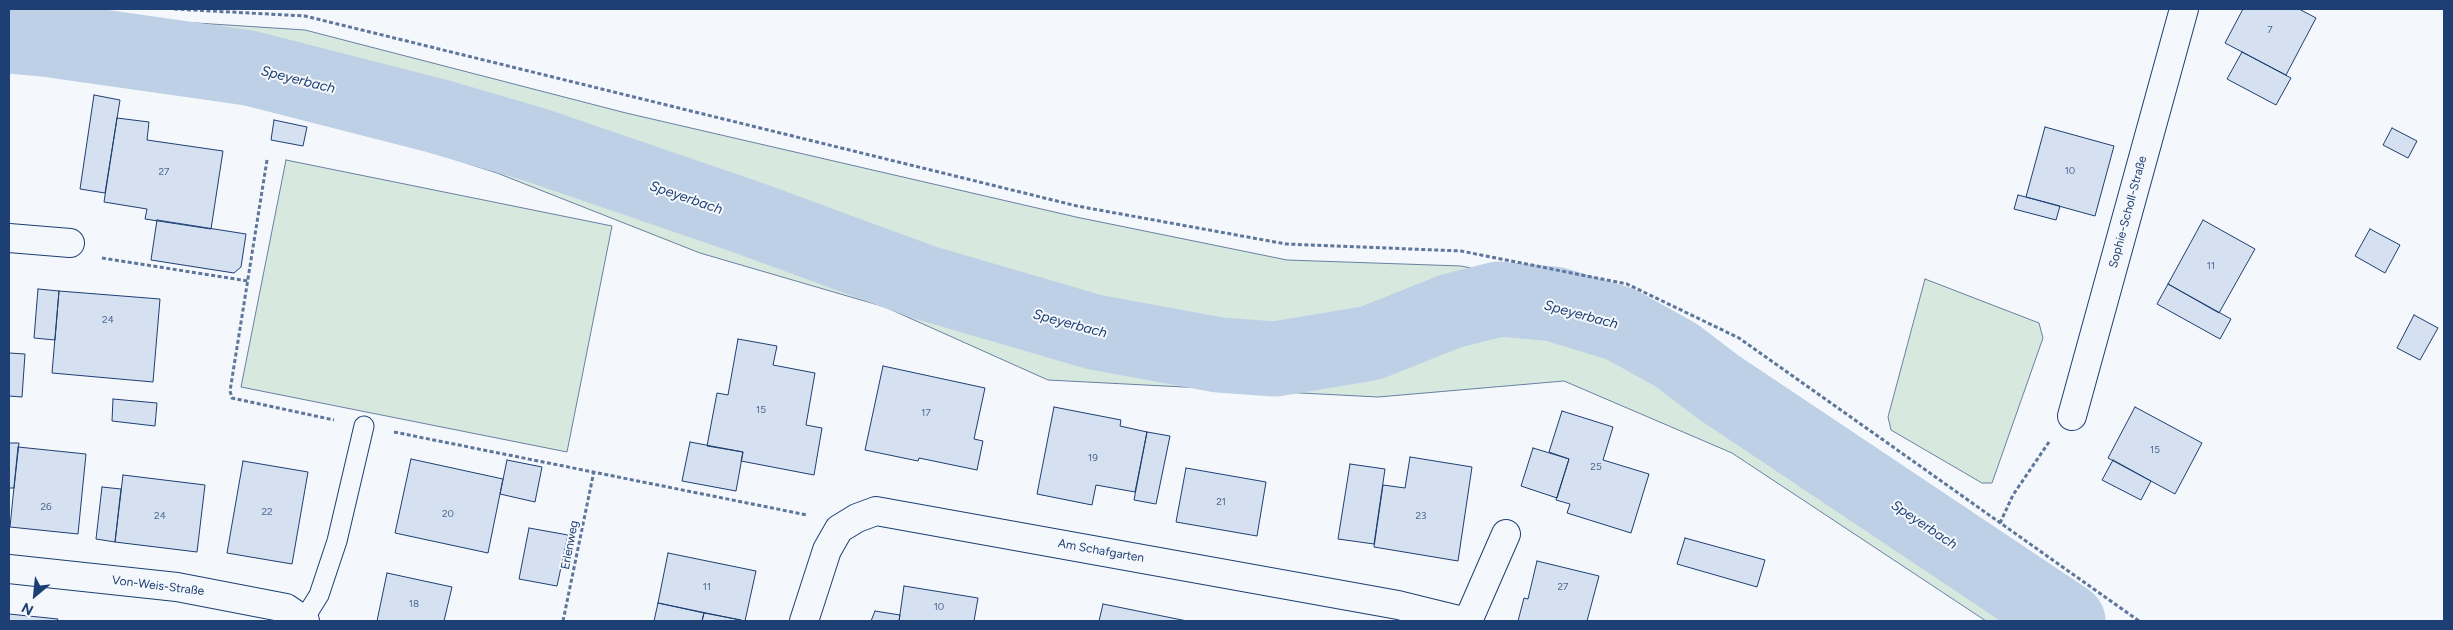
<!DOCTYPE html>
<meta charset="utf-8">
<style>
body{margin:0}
#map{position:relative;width:2453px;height:630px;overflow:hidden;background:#f4f7fb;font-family:Figtree,sans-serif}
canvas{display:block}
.frame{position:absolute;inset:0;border:10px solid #1d3f73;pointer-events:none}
.north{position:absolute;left:10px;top:570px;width:50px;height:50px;-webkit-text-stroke:4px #f4f7fb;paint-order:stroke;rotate:208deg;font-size:14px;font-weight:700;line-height:20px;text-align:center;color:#1d3f73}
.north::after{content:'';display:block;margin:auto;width:18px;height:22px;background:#1d3f73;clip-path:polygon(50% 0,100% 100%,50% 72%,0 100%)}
</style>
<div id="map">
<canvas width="2453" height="630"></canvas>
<div class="frame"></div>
<div class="north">N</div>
</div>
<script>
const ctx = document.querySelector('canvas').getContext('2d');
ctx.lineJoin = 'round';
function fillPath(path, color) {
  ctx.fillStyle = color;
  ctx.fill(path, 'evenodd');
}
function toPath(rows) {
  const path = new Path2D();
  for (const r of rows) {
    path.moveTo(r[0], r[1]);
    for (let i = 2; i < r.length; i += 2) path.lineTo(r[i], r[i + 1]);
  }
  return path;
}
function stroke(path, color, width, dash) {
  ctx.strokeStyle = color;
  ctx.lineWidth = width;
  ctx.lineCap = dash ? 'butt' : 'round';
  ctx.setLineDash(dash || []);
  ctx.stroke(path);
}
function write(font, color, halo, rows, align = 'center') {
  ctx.font = font + ' Figtree,sans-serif';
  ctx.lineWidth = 4;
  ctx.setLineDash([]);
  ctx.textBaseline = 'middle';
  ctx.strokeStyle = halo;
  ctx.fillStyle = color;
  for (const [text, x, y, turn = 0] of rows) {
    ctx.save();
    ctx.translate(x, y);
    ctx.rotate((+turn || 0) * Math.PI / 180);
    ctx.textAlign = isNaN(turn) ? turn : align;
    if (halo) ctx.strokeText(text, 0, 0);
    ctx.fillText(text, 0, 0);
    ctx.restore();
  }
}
const green = toPath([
 [9,11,305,30,626,113,1076,217,1287,260,1461,266,1618,297,1741,360,2009,549,2106,621,1986,621,1732,453,1564,381,1378,397,1048,380,885,307,700,253,497,173,262,97,89,63,9,58,9,11],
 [286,160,612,226,567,452,241,387,286,160],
 [1925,279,2039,323,2043,338,1992,483,1982,483,1891,430,1888,417,1925,279]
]);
const river = toPath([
 [9,36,52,40,249,68,437,116,536,145,749,218,923,282,1094,332,1219,355,1275,359,1371,343,1451,311,1499,299,1554,304,1620,324,1676,355,1718,387,2068,621]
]);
const building = toPath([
 [2243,9,2299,9,2316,18,2286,75,2225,43,2243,9],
 [2242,52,2291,78,2276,105,2227,79,2242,52],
 [94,95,120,100,105,193,80,189,94,95],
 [117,118,149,122,147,140,223,151,211,229,145,219,147,209,104,202,117,118],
 [274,120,307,127,303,146,271,140,274,120],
 [2045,127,2114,146,2095,216,2026,197,2045,127],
 [2392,128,2417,141,2408,158,2383,145,2392,128],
 [2018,195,2060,206,2056,220,2014,209,2018,195],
 [157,220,246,234,241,267,234,273,151,260,157,220],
 [2203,220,2255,249,2219,313,2168,284,2203,220],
 [2370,229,2400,245,2385,273,2355,256,2370,229],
 [2168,284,2231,319,2220,339,2157,304,2168,284],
 [38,289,59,291,55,340,34,338,38,289],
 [59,291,160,299,153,382,52,373,59,291],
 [2414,315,2438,328,2420,360,2397,348,2414,315],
 [738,339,777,346,773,365,815,373,806,425,822,428,814,475,741,461,743,452,707,446,717,393,728,395,738,339],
 [9,353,25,354,22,397,9,396,9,353],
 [883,366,985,388,974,439,983,441,977,470,919,458,918,461,865,450,883,366],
 [113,399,157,403,155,426,112,421,113,399],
 [1054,407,1121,420,1120,426,1147,432,1135,492,1096,485,1092,505,1037,494,1054,407],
 [2135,407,2202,443,2175,494,2108,458,2135,407],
 [1562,411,1613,427,1603,460,1649,474,1631,533,1567,513,1570,504,1556,500,1569,459,1549,452,1562,411],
 [1147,432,1170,436,1156,504,1134,500,1147,432],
 [690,442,743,452,736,491,682,481,690,442],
 [9,443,19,443,14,488,9,488,9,443],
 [18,447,86,454,78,534,10,527,18,447],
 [1533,448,1569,459,1557,498,1521,486,1533,448],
 [1410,457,1472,467,1458,561,1374,547,1383,485,1405,488,1410,457],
 [411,459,503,479,488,553,395,533,411,459],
 [507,460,542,467,535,502,500,494,507,460],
 [2113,460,2151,481,2141,500,2102,480,2113,460],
 [243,461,308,472,292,564,227,553,243,461],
 [1350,464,1385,469,1374,544,1338,539,1350,464],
 [1186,468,1266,482,1257,536,1176,522,1186,468],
 [123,475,205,485,197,552,115,542,123,475],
 [102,487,121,489,115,542,96,539,102,487],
 [529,528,568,535,557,586,519,579,529,528],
 [1685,538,1765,560,1757,587,1677,564,1685,538],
 [668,553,756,571,745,621,658,603,668,553],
 [1537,561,1599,576,1587,621,1518,621,1524,598,1528,599,1537,561],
 [387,573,452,587,444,621,377,621,387,573],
 [904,586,978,598,974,621,899,621,904,586],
 [658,603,704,613,702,621,654,621,658,603],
 [1103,604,1187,621,1099,621,1103,604],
 [875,611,900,615,899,621,871,621,875,611],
 [704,613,741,620,741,621,702,621,704,613],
 [9,614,58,619,57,621,9,621,9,614]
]);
const path = toPath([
 [174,9,305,16,1077,206,1286,244,1461,251,1627,284,1739,338,2139,621],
 [267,160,230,391,232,398,334,420],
 [102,258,248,281],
 [394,432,807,515],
 [2000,523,2013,495,2049,442],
 [563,621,594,471]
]);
const lane = toPath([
 [304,619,319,595,337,541,364,426]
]);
const street = toPath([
 [9,238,70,243],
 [2072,416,2184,9],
 [9,569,177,587,286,608,305,621],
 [804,621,827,550,839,529,857,518,876,511,1398,605,1463,621],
 [1468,621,1506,534]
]);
const numberNames = [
 ["7",2270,30],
 ["10",2070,171],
 ["27",164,172],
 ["11",2211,266],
 ["24",108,320],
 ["15",761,410],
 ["17",926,413],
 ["15",2155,450],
 ["19",1093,458],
 ["25",1596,467],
 ["21",1221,502],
 ["26",46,507],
 ["22",267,512],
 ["20",448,514],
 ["24",160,516],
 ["23",1421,516],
 ["11",707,587],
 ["27",1563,587],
 ["18",414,604],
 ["10",939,607]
];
const streetNames = [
 ["Sophie-Scholl-Straße",2128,212,-75],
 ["Erlenweg",570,545,-79],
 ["Am Schafgarten",1101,551,10],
 ["Von-Weis-Straße",158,586,7]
];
const waterNames = [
 ["Speyerbach",298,80,14],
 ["Speyerbach",686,198,19],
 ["Speyerbach",1581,315,15],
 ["Speyerbach",1070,324,15],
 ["Speyerbach",1924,525,34]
];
fillPath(green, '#d7e8df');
stroke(green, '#687fa3', 1);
stroke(river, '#bed0e5', 75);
fillPath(building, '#d5e0f0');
stroke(building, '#1d3f73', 1);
stroke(lane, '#1d3f73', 21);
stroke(street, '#1d3f73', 30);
stroke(path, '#5e769c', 3, [4, 2.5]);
stroke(lane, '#f4f7fb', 19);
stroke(street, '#f4f7fb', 28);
write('10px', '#4b6792', null, numberNames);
write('12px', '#1d3f73', '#f4f7fb', streetNames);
write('italic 14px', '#1d3f73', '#f4f7fb', waterNames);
</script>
